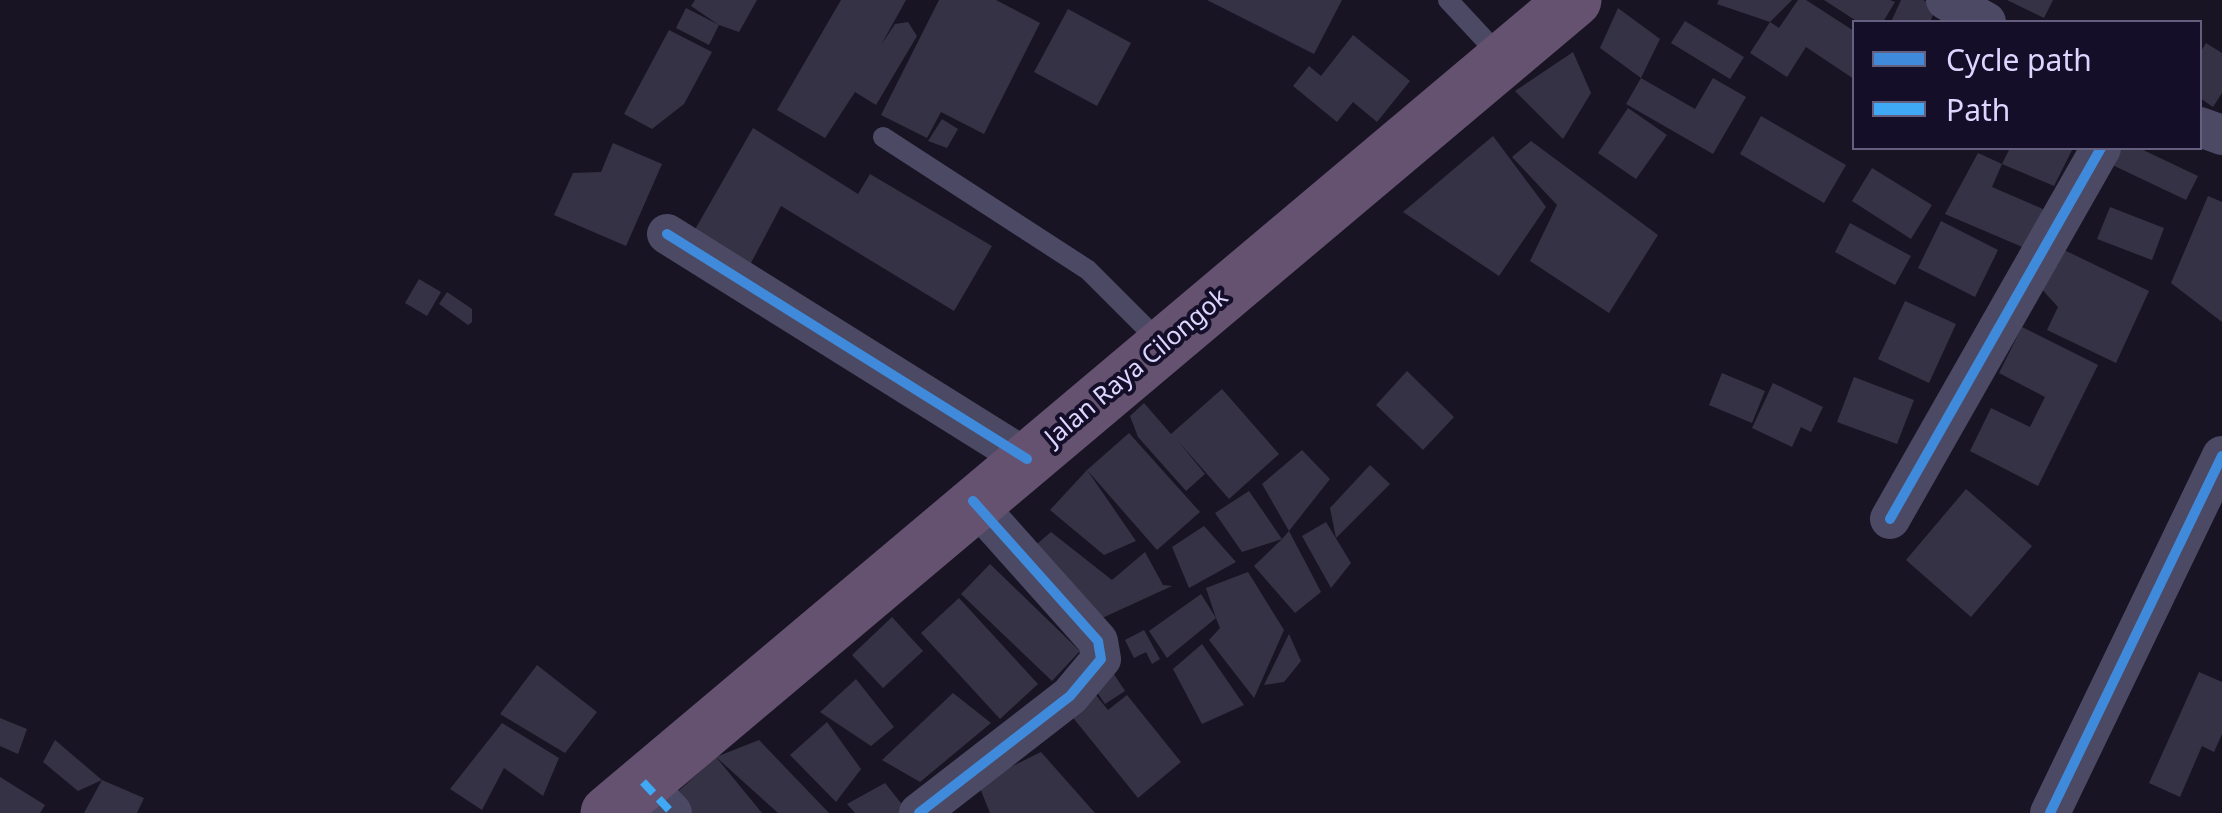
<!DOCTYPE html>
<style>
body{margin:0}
#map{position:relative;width:2222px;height:813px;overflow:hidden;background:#181423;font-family:"Noto Sans",sans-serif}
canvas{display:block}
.legend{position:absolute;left:1852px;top:20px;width:350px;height:130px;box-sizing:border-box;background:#140e29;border:2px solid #645e7f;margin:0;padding:12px 18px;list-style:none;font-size:30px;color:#ddd6ff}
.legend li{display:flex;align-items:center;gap:20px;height:50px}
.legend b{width:50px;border:2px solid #645e7f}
</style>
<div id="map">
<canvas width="2222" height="813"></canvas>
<ul class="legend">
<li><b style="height:12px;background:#408adc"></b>Cycle path</li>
<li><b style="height:12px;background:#3fa9f5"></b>Path</li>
</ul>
</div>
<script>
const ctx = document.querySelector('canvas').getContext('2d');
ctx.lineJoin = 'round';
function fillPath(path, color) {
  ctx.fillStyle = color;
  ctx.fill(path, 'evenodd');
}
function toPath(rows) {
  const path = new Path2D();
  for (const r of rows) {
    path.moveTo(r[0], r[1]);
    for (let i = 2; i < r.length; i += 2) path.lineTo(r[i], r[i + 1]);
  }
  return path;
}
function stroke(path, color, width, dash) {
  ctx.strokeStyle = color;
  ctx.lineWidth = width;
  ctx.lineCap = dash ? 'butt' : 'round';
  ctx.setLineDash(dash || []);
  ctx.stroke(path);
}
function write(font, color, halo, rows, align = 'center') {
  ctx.font = font + ' "Noto Sans",sans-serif';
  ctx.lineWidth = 8;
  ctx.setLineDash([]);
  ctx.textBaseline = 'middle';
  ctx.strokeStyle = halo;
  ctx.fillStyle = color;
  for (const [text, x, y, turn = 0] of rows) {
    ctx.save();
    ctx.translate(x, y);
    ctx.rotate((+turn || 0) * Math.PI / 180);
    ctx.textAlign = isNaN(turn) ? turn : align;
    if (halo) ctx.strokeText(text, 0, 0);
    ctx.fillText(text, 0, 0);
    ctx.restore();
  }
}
const building = toPath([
 [695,0,757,0,739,32,719,25,709,45,676,28,686,8,719,25,691,6],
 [841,0,906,0,881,45,895,24,908,22,917,36,876,105,855,92,825,138,777,110],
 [939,0,996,0,1040,23,984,134,941,112,927,138,881,115],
 [1207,0,1342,0,1314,54],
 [1719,0,1792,0,1770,22,1717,4],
 [1798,0,1806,0,1854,31,1854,79,1806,47,1787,77,1750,53,1770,22,1779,28],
 [1824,0,1890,0,1895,2,1883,22,1858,22],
 [1901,0,1923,0,1937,6,1930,22,1891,22],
 [2007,0,2053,0,2044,18],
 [1618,8,1660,39,1641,78,1600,48],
 [1068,9,1131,43,1097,106,1034,72],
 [1685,21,1744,57,1730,79,1671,43],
 [669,30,712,52,684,104,652,129,624,114],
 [1353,35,1410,81,1377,122,1353,102,1337,122,1293,86,1309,66,1321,76],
 [2206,43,2222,53,2222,93,2213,107,2200,98,2200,53],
 [1573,52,1591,93,1563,139,1515,91],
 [1641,78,1695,109,1713,78,1746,97,1713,154,1626,104],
 [1628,108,1667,135,1636,179,1598,153],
 [1761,116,1846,165,1824,203,1740,154],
 [942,119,958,129,947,148,928,141],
 [753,128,858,194,870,174,992,246,954,311,781,206,751,263,693,233],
 [1493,136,1546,207,1499,276,1403,212],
 [1531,141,1658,235,1609,313,1530,261,1557,205,1512,157],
 [613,143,662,164,626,246,554,215,573,173,601,172],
 [2010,148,2073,148,2054,186,2002,164],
 [2110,148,2139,148,2198,176,2186,200,2104,161],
 [1978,153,2002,164,1992,187,2043,209,2027,249,1945,214],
 [1872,168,1932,205,1911,239,1852,201],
 [2208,196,2222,202,2222,322,2171,283],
 [2110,207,2164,228,2152,260,2097,239],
 [1941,221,1998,250,1975,297,1918,268],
 [1850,223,1911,256,1895,285,1835,252],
 [2060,248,2149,291,2116,363,2047,330,2058,307,2038,285],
 [419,279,441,292,427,316,405,303],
 [447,292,472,309,472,322,468,325,439,304],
 [1905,301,1956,324,1929,383,1878,359],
 [2022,327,2098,365,2038,486,1970,451,1991,408,2030,427,2045,397,1999,373],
 [1407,371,1454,417,1423,450,1376,405],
 [1722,373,1765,391,1752,423,1709,405],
 [1854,377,1914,400,1897,444,1837,422],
 [1773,383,1823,407,1811,432,1801,427,1792,447,1752,428],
 [1222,389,1279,454,1229,499,1178,441,1205,474,1186,491,1138,437,1130,416,1144,403,1171,434],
 [1129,433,1200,512,1157,550,1087,470,1136,541,1104,555,1050,510,1087,470],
 [1302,450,1330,479,1289,531,1262,484],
 [1370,465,1390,484,1336,538,1330,508],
 [1966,489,2032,546,1971,617,1906,560],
 [1249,491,1282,539,1289,531,1321,592,1295,613,1254,566,1282,539,1242,552,1215,513],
 [1326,522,1351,563,1331,588,1302,536],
 [1204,526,1236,562,1189,588,1172,547],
 [1051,532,1112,580,1145,552,1163,585,1172,586,1100,619,1031,549],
 [990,564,1080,651,1052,681,961,594],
 [1248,572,1284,630,1254,698,1209,640,1220,628,1216,618,1167,658,1149,631,1201,594,1216,618,1206,588],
 [959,598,1038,684,1000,719,921,633],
 [892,617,923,651,883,688,852,655],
 [1144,630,1160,659,1152,664,1146,652,1134,658,1125,640],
 [1289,634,1301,661,1284,682,1264,685],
 [1202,644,1244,705,1202,724,1173,669],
 [537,665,597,712,565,753,500,714],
 [1112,671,1125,691,1105,704,1092,685],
 [2199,672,2222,682,2222,734,2214,752,2202,746,2180,797,2149,783],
 [856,679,894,727,871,746,820,712],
 [1091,689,1108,710,1127,695,1181,762,1138,798,1066,709],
 [953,693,991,723,920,782,882,760],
 [0,718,27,729,18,754,0,746],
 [827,722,861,769,836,802,790,755],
 [502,723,559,758,543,796,504,768,482,810,450,789],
 [55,740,102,780,78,791,43,762],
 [759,740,829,813,778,813,716,757],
 [1041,752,1095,813,990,813,978,783],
 [716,757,762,813,692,813,674,795],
 [0,777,45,805,40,813,0,813],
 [102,780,144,798,137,813,84,813],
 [885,783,905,808,899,813,855,813,847,804]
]);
const service = toPath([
 [1448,0,1501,57],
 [883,137,1088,270,1163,345]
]);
const minor = toPath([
 [1946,0,1986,22],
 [2200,127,2222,135],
 [667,234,1027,459],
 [1890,519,2101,148],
 [643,782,672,813],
 [919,813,1070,696,1101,659,1098,641,973,501],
 [2050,813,2222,456]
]);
const trunk = toPath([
 [608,813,1574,0]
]);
const quiet = toPath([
 [643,782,672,813]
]);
const cycleway = toPath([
 [667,234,1027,459],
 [1890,519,2101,148],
 [919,813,1070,696,1101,659,1098,641,973,501],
 [2050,813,2222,456]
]);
const streetNames = [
 ["Jalan Raya Cilongok",1137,368,-40]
];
fillPath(building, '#363245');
stroke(service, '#4b4964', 20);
stroke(minor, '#4b4964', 40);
stroke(trunk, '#645270', 55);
stroke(quiet, '#3fa9f5', 8, [15, 8]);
stroke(cycleway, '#408adc', 10);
write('25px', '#ddd6ff', '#140e29', streetNames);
</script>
